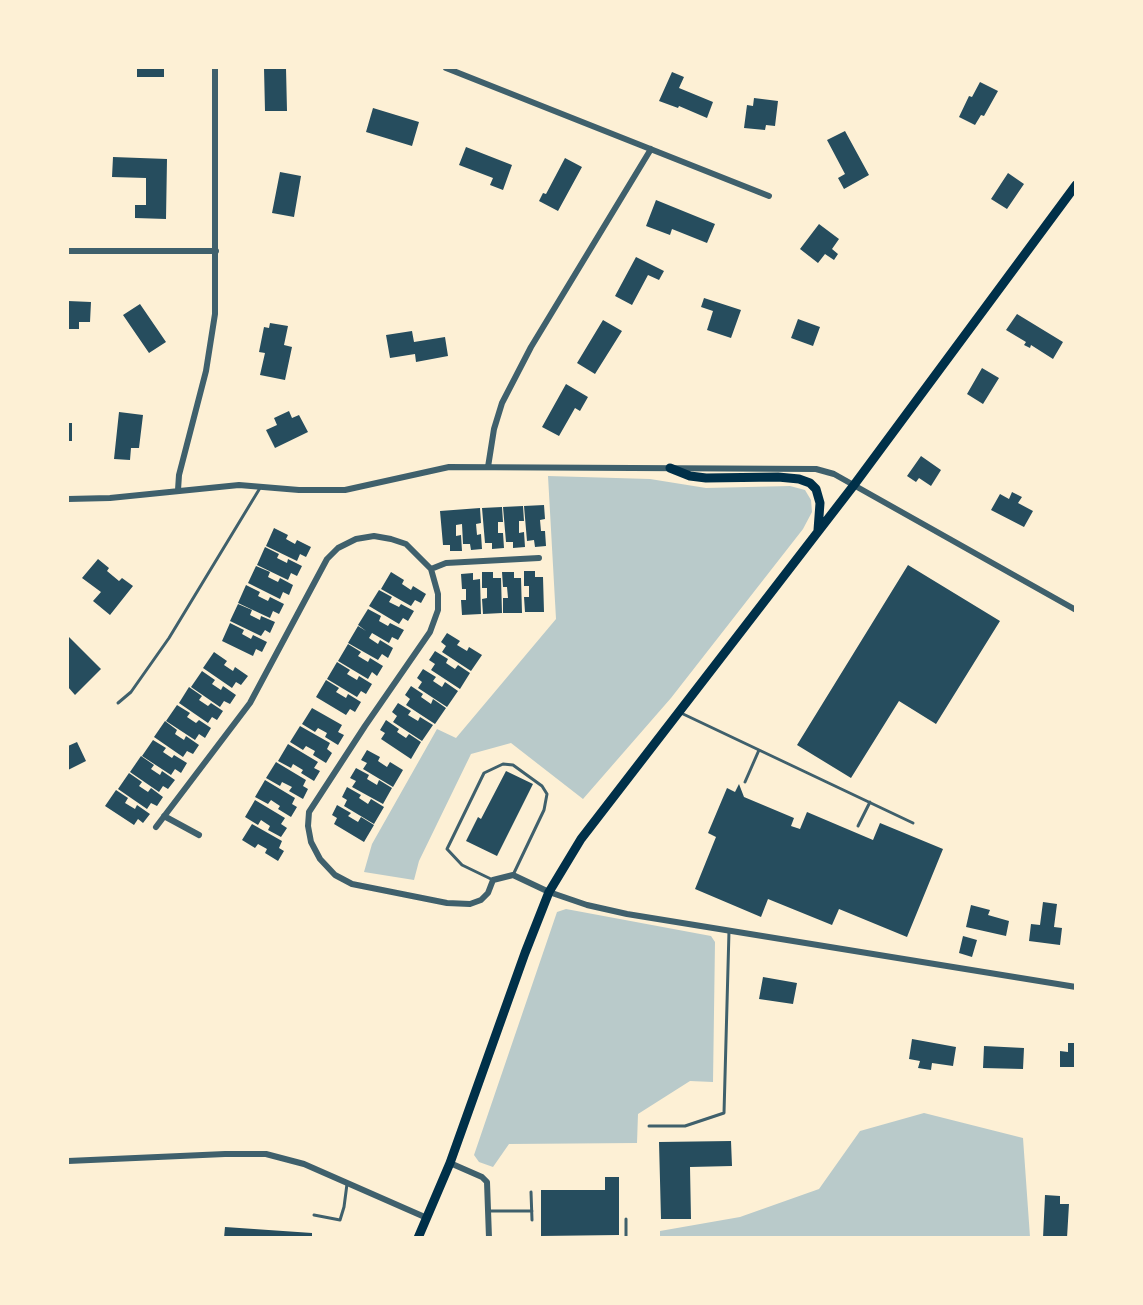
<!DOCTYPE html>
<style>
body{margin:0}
#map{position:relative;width:1143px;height:1305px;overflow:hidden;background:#fdf0d5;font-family:Bitter,serif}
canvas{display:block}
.frame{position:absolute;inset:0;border:69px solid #fdf0d5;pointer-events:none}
</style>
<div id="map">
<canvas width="1143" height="1305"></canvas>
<div class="frame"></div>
</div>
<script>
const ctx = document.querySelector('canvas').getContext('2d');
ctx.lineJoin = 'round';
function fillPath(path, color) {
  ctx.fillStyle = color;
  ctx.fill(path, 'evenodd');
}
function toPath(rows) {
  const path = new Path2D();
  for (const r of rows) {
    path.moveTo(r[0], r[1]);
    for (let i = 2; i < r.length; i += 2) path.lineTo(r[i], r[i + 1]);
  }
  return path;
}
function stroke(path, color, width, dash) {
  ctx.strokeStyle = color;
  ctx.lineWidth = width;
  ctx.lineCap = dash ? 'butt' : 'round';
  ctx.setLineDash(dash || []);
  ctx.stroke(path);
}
const green = toPath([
 [548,476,650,479,706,488,790,486,805,490,811,500,812,512,803,529,671,698,583,799,511,743,471,754,419,861,414,880,364,872,372,844,437,729,456,738,556,619],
 [566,909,711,936,715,942,713,1082,690,1081,638,1114,637,1143,509,1144,493,1167,479,1162,474,1155,557,912],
 [924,1113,1023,1138,1030,1237,660,1237,660,1231,740,1217,819,1189,860,1131]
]);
const building = toPath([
 [137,68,164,68,164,77,137,77],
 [264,68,286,68,287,111,265,111],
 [672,72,684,77,679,88,713,102,707,118,679,106,678,108,659,101],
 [980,82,998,91,984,116,981,115,975,125,959,117,969,96,972,97],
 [754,98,778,101,775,126,766,125,765,130,744,128,747,105,753,106],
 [373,108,419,122,412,146,366,132],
 [845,131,869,175,844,189,838,178,845,174,827,140],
 [466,147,512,165,503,190,490,185,493,178,459,165],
 [113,157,167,159,166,219,135,218,135,205,146,205,146,178,112,177],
 [565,158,582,167,558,211,539,201,543,193,546,194],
 [280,172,301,176,294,217,272,213],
 [1008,173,1024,184,1007,209,991,199],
 [656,200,715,224,707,243,672,229,670,235,646,226],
 [819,224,839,239,832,249,838,254,834,260,825,254,818,263,800,249],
 [636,257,664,271,659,280,648,275,632,305,615,296],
 [704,298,741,310,731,338,707,330,713,311,701,307],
 [68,301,91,302,90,322,79,322,79,329,68,329],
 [140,304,166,342,149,353,123,315],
 [1017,314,1063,342,1053,359,1031,345,1030,348,1024,345,1026,342,1006,330],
 [798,319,820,327,813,346,791,338],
 [603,320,622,331,595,374,577,363],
 [270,323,288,326,284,345,292,347,285,380,260,375,265,353,259,352,264,327,269,328],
 [412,331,414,342,445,337,448,356,416,362,415,354,390,358,386,335],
 [982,368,999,378,983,404,967,394],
 [566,384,588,397,580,411,575,408,559,436,542,427],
 [289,411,292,418,299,415,308,432,275,448,266,430,277,425,274,418],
 [119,412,143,415,139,448,131,448,130,460,114,459],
 [68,423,72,423,72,441,68,441],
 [921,456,941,470,931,486,919,478,916,482,907,476],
 [1012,492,1022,497,1018,503,1033,511,1024,527,991,510,1000,494,1009,499],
 [544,505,545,519,540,520,541,531,545,531,546,546,535,547,534,540,527,541,524,506],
 [523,506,524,521,519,521,519,533,524,532,525,547,513,548,513,542,506,542,503,507],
 [502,507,503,522,498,522,498,533,503,533,504,548,492,549,492,543,485,543,482,508],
 [480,508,481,523,476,524,477,535,481,534,482,549,471,550,470,544,463,544,462,524,456,525,456,536,461,535,462,551,450,551,450,545,443,545,440,511],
 [274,528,288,535,286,539,295,544,297,540,311,547,306,557,300,554,297,561,266,546],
 [265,547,279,554,277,558,287,563,288,559,302,566,297,576,291,573,288,580,257,565],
 [98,559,109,568,107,571,119,581,122,578,133,586,110,615,93,601,101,592,82,578],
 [908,565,1000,621,936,724,899,701,851,778,797,745],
 [256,566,270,572,268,577,278,582,280,578,293,585,289,595,283,592,280,599,248,583],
 [524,571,535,571,535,577,543,577,544,612,525,612,524,597,529,597,529,586,524,586],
 [391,572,404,580,402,584,411,590,413,586,426,594,421,603,415,600,411,606,381,589],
 [482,572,493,572,493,578,501,578,502,613,483,614,482,599,487,598,487,588,482,588],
 [502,572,514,572,514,578,521,578,522,613,503,613,503,598,508,598,507,587,503,587],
 [473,573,473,580,480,579,481,614,462,615,461,600,466,600,466,589,462,589,461,574],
 [246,585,260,592,258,596,268,601,270,597,284,604,279,614,273,611,270,618,238,603],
 [379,590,392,597,389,602,399,607,401,604,414,611,408,621,403,618,399,624,369,606],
 [238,604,252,610,250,615,260,620,261,616,275,622,270,633,265,630,261,636,230,621],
 [368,609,381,616,379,621,388,626,390,623,404,630,398,640,392,637,389,643,372,633,369,638,378,644,380,640,393,648,388,658,382,654,378,660,348,643,358,626,366,631,358,625],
 [230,623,244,630,242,634,251,639,253,635,267,642,262,652,256,649,253,656,222,641],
 [447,633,460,641,457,645,467,651,469,647,482,655,471,671,442,652,446,646,441,642],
 [68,636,101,669,75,695,68,687],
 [348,644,361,652,358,656,368,662,370,658,383,666,377,676,372,672,368,679,338,661],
 [435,651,448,659,446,663,455,669,458,665,470,673,460,689,431,670,435,664,429,660],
 [214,652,227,661,224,665,233,671,235,667,248,676,241,685,236,682,232,688,203,668],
 [337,662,350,670,347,674,357,680,359,676,372,684,366,694,361,691,357,697,327,679],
 [423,669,436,677,433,681,442,687,445,682,458,691,447,707,418,688,422,682,417,678],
 [202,671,215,680,212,684,221,690,223,686,236,695,230,704,224,701,220,707,191,687],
 [326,680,339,688,336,692,346,698,348,694,361,702,355,712,350,709,346,715,316,697],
 [411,686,423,694,421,697,431,704,433,699,446,708,435,724,406,705,410,699,405,695],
 [189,687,202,696,199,700,208,706,211,703,223,711,217,720,212,717,208,723,179,703],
 [398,703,411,711,408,715,418,721,420,717,433,725,422,741,393,722,397,716,392,712],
 [177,705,190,713,187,717,196,723,199,720,211,728,205,738,199,734,195,740,166,721],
 [312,708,342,725,338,732,344,735,338,745,325,737,327,733,318,728,315,732,302,724],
 [386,720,399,729,397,732,406,738,409,734,421,742,411,759,381,739,385,733,380,730],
 [165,721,177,730,175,734,184,740,186,736,199,745,193,754,187,751,183,757,154,737],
 [300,726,330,743,327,749,332,753,326,763,313,755,315,751,306,746,303,750,290,742],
 [153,740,166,748,163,752,172,758,174,755,187,763,181,773,175,769,171,775,142,756],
 [77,742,86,761,68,770,68,746],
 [288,744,318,762,314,768,320,771,314,781,301,773,303,770,293,764,291,768,278,761],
 [367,750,380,757,378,761,387,767,390,762,403,770,393,787,363,769,367,763,361,760],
 [141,756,154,765,151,769,160,775,162,771,175,780,168,789,163,786,159,792,130,772],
 [276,762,306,780,303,786,308,789,303,799,289,791,292,787,282,782,280,786,266,778],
 [356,768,369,775,367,779,377,785,379,780,392,788,383,804,352,787,356,781,350,778],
 [506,771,533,784,497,856,466,841,478,817,481,819],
 [129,773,142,782,139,786,148,792,151,788,163,797,157,806,151,803,147,809,118,789],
 [265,780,295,798,292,804,297,807,291,817,278,809,280,806,271,800,268,804,255,797],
 [739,784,744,797,794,818,791,826,800,829,807,812,873,840,880,823,943,849,907,937,839,909,832,925,768,899,761,917,695,889,716,837,708,833,727,788,735,792],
 [347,787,361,795,359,798,368,804,371,799,384,807,374,824,344,806,347,800,342,797],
 [116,790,128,798,125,803,135,809,137,805,150,814,143,823,138,819,134,825,105,806],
 [255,800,285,818,281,824,287,828,281,837,268,830,270,826,261,820,258,825,245,817],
 [337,805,351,813,348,816,358,822,361,817,374,825,364,842,334,824,337,818,332,815],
 [252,824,282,841,279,848,284,851,278,861,265,853,267,849,258,844,255,848,242,840],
 [1043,902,1057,904,1054,927,1062,928,1060,945,1029,941,1031,924,1040,925],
 [971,905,990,910,988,915,1009,921,1006,936,966,927],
 [963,936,977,940,972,957,959,953],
 [763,977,797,983,793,1004,759,999],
 [912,1039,956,1047,953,1066,932,1063,931,1070,918,1068,920,1061,909,1059],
 [1068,1043,1076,1043,1076,1067,1060,1067,1060,1051,1068,1052],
 [984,1046,1024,1048,1023,1069,983,1068],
 [731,1141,732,1166,690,1167,691,1219,661,1219,659,1142],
 [605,1177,619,1177,619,1235,541,1236,541,1190,605,1190],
 [1045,1195,1060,1196,1060,1204,1069,1204,1067,1238,1043,1238],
 [225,1227,312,1233,312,1238,224,1238]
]);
const service = toPath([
 [118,703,131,692,169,638,260,488],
 [681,713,913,823],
 [745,782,759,750],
 [858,826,870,802],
 [493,880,462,865,447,849,484,773,503,764,513,765,542,786,547,794,544,810,513,875],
 [649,1126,685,1126,724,1113,729,931],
 [531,1192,532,1220],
 [488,1211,532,1211],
 [314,1215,340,1220,344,1207,347,1184],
 [626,1219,626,1238]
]);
const minor = toPath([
 [446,68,769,196],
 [68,251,216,251],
 [488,467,494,429,502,403,531,347,651,149],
 [178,490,179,475,206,371,215,314,215,68],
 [68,499,110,498,239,485,299,490,345,490,449,467,816,469,834,474,1076,610],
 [431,569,446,563,539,558],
 [164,816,199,835],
 [156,827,250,703,327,559,338,548,356,539,374,536,391,539,406,544,431,569,438,594,438,610,430,632,365,726,309,812,308,826,311,842,320,859,335,875,352,884,447,903,470,904,481,900,488,893,493,880,513,875,549,892,587,905,627,914,1076,987],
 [68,1161,225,1154,266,1154,304,1164,427,1218],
 [450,1163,482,1177,487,1182,489,1238]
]);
const secondary = toPath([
 [670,468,690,476,706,478,778,477,799,479,810,483,816,489,820,503,818,530],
 [418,1238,450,1163,525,953,549,892,581,839,854,485,1076,185]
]);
fillPath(green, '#b9caca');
fillPath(building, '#264d5e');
stroke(service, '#3f606c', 3);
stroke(minor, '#3f606c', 6);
stroke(secondary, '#003049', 9);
</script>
